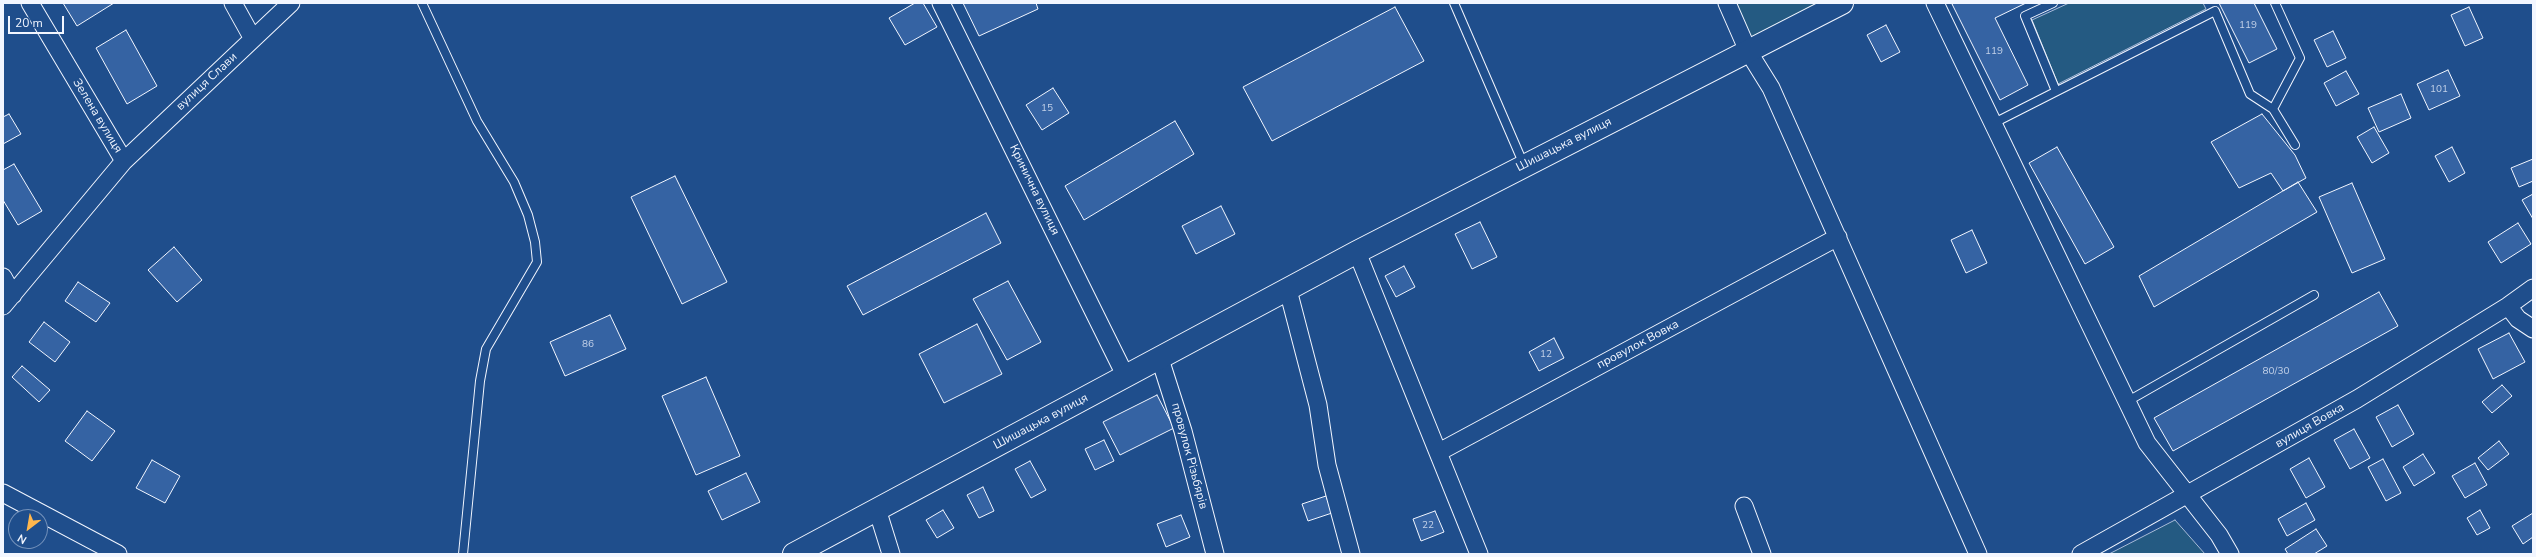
<!DOCTYPE html>
<meta charset="utf-8">
<style>
body{margin:0}
#map{position:relative;width:2536px;height:557px;overflow:hidden;background:#1f4e8c;font-family:"Nunito Sans",sans-serif}
canvas{display:block}
.frame{position:absolute;inset:0;border:4px solid #f2f6ff;pointer-events:none}
.north{position:absolute;left:8px;top:509px;width:40px;height:40px;box-sizing:border-box;background:#1f4e8c;border:1px solid #7391ba;border-radius:50%;rotate:211deg;font-size:11px;font-weight:700;line-height:16px;text-align:center;color:#f2f6ff}
.north::after{content:'';display:block;margin:auto;width:14px;height:18px;background:#ffb74d;clip-path:polygon(50% 0,100% 100%,50% 72%,0 100%)}
.scale{position:absolute;left:8px;top:16px;width:56px;height:18px;box-sizing:border-box;border:2px solid #f2f6ff;border-top:0;padding-left:5px;font-size:12px;line-height:14px;white-space:nowrap;color:#f2f6ff;-webkit-text-stroke:3px #1f4e8c;paint-order:stroke}
</style>
<div id="map">
<canvas width="2536" height="557"></canvas>
<div class="frame"></div>
<div class="north">N</div>
<div class="scale">20 m</div>
</div>
<script>
const ctx = document.querySelector('canvas').getContext('2d');
ctx.lineJoin = 'round';
function fillPath(path, color) {
  ctx.fillStyle = color;
  ctx.fill(path, 'evenodd');
}
function toPath(rows) {
  const path = new Path2D();
  for (const r of rows) {
    path.moveTo(r[0], r[1]);
    for (let i = 2; i < r.length; i += 2) path.lineTo(r[i], r[i + 1]);
  }
  return path;
}
function stroke(path, color, width, dash) {
  ctx.strokeStyle = color;
  ctx.lineWidth = width;
  ctx.lineCap = dash ? 'butt' : 'round';
  ctx.setLineDash(dash || []);
  ctx.stroke(path);
}
function write(font, color, halo, rows, align = 'center') {
  ctx.font = font + ' "Nunito Sans",sans-serif';
  ctx.lineWidth = 3;
  ctx.setLineDash([]);
  ctx.textBaseline = 'middle';
  ctx.strokeStyle = halo;
  ctx.fillStyle = color;
  for (const [text, x, y, turn = 0] of rows) {
    ctx.save();
    ctx.translate(x, y);
    ctx.rotate((+turn || 0) * Math.PI / 180);
    ctx.textAlign = isNaN(turn) ? turn : align;
    if (halo) ctx.strokeText(text, 0, 0);
    ctx.fillText(text, 0, 0);
    ctx.restore();
  }
}
const green = toPath([
 [1727,3,1839,3,1748,51,1727,3],
 [2069,3,2203,3,2206,9,2058,84,2032,20,2069,3],
 [2175,520,2205,554,2109,554,2175,520]
]);
const building = toPath([
 [63,3,114,3,77,26,63,3],
 [915,3,923,3,937,27,905,45,889,18,915,3],
 [963,3,1036,3,1038,9,979,36,963,3],
 [1955,3,2026,3,1995,18,2028,85,2000,100,1952,4,1955,3],
 [2219,3,2254,3,2277,49,2249,63,2219,3],
 [1395,7,1424,61,1272,141,1243,87,1395,7],
 [2469,7,2483,38,2465,46,2451,15,2469,7],
 [1886,25,1900,52,1881,62,1867,35,1886,25],
 [126,30,157,86,127,104,96,48,126,30],
 [2333,31,2346,58,2327,67,2314,40,2333,31],
 [2448,70,2460,96,2429,110,2417,84,2448,70],
 [2346,71,2359,94,2336,106,2324,83,2346,71],
 [1053,88,1069,113,1042,130,1026,105,1053,88],
 [2401,94,2411,118,2379,132,2368,108,2401,94],
 [9,114,21,134,3,144,3,117,9,114],
 [2262,114,2295,155,2306,178,2283,191,2271,173,2239,188,2211,142,2262,114],
 [1175,121,1194,154,1084,220,1065,186,1175,121],
 [2374,127,2389,153,2372,163,2357,137,2374,127],
 [2057,147,2114,247,2085,264,2029,163,2057,147],
 [2452,147,2465,173,2449,182,2435,156,2452,147],
 [2533,159,2533,181,2519,187,2511,168,2533,159],
 [14,164,42,211,18,225,3,200,3,170,14,164],
 [675,176,727,282,682,304,631,197,675,176],
 [2298,182,2317,212,2154,307,2139,276,2298,182],
 [2352,183,2385,259,2352,273,2319,197,2352,183],
 [2533,194,2533,219,2522,200,2533,194],
 [1221,206,1235,234,1196,254,1182,226,1221,206],
 [986,213,1001,243,863,315,847,286,986,213],
 [1480,222,1497,257,1472,269,1455,234,1480,222],
 [2518,223,2531,244,2501,263,2488,242,2518,223],
 [1972,230,1987,263,1966,273,1951,240,1972,230],
 [174,247,202,280,177,302,148,270,174,247],
 [1404,266,1415,287,1396,297,1385,276,1404,266],
 [1008,281,1041,342,1007,360,973,299,1008,281],
 [78,282,110,303,96,322,65,301,78,282],
 [2379,292,2398,326,2173,451,2154,418,2379,292],
 [610,315,626,349,565,376,550,342,610,315],
 [44,322,70,342,55,362,29,342,44,322],
 [977,324,1002,374,944,403,919,354,977,324],
 [2509,333,2525,362,2493,379,2478,349,2509,333],
 [1554,338,1564,358,1539,371,1529,352,1554,338],
 [22,366,50,390,39,402,12,377,22,366],
 [706,377,740,456,696,475,662,396,706,377],
 [2502,385,2512,396,2492,413,2482,402,2502,385],
 [1157,395,1174,428,1120,455,1103,422,1157,395],
 [2398,405,2414,434,2392,447,2376,417,2398,405],
 [87,411,115,431,92,461,65,441,87,411],
 [2354,429,2370,458,2350,469,2334,440,2354,429],
 [1104,440,1114,461,1095,470,1085,449,1104,440],
 [2499,441,2509,454,2488,470,2478,458,2499,441],
 [2423,454,2435,473,2414,486,2403,467,2423,454],
 [2309,458,2325,487,2306,498,2290,469,2309,458],
 [2383,459,2401,493,2386,501,2368,467,2383,459],
 [152,460,180,476,165,503,136,488,152,460],
 [1030,461,1046,490,1031,498,1015,469,1030,461],
 [2475,463,2487,485,2465,498,2452,476,2475,463],
 [746,473,760,502,722,520,708,491,746,473],
 [983,487,994,511,979,518,967,495,983,487],
 [1326,496,1332,513,1308,521,1302,504,1326,496],
 [2306,503,2315,520,2287,536,2278,519,2306,503],
 [943,510,954,528,937,538,926,520,943,510],
 [2480,510,2490,528,2477,535,2467,518,2480,510],
 [1435,511,1444,532,1421,541,1413,519,1435,511],
 [2533,513,2533,537,2523,544,2512,526,2533,513],
 [1181,515,1190,537,1166,547,1157,524,1181,515],
 [2316,529,2327,546,2314,554,2288,554,2285,549,2316,529]
]);
const lane = toPath([
 [422,3,477,121,514,182,528,215,535,242,537,262,486,349,480,381,463,554],
 [1454,3,1524,165],
 [2053,3,2025,16,2056,91],
 [2275,3,2300,58,2273,109,2295,145],
 [1992,124,2215,11,2250,94,2273,109],
 [2128,401,2314,295]
]);
const street = toPath([
 [30,3,124,161],
 [233,3,253,39],
 [941,3,1126,377],
 [1727,3,1748,51,1771,88,1978,554],
 [1935,3,2147,443,2219,535,2230,554],
 [1357,252,1479,554],
 [3,277,13,295],
 [1288,290,1318,405,1327,465,1351,554],
 [3,306,124,161,291,3],
 [2508,306,2518,319,2533,329],
 [1160,359,1183,431,1215,554],
 [1439,452,1838,237],
 [3,493,118,554],
 [1744,506,1762,554],
 [877,509,891,554],
 [2081,554,2357,399,2508,306,2533,288]
]);
const secondary = toPath([
 [794,554,1357,252,1842,3]
]);
const numberNames = [
 ["119",2248,26],
 ["119",1994,52],
 ["101",2439,90],
 ["15",1047,109],
 ["86",588,345],
 ["12",1546,355],
 ["80/30",2276,372],
 ["22",1428,526]
];
const streetNames = [
 ["вулиця Слави",207,82,-43],
 ["Зелена вулиця",97,116,59],
 ["Шишацька вулиця",1564,145,-27],
 ["Кринична вулиця",1034,190,64],
 ["провулок Вовка",1638,345,-28],
 ["Шишацька вулиця",1041,422,-28],
 ["вулиця Вовка",2310,426,-30],
 ["провулок Різьбярів",1189,456,75]
];
fillPath(green, '#245a82');
stroke(green, '#a8bbd7', 1);
fillPath(building, '#3563a3');
stroke(building, '#f2f6ff', 1);
stroke(lane, '#f2f6ff', 10);
stroke(street, '#f2f6ff', 19);
stroke(secondary, '#f2f6ff', 24);
stroke(lane, '#1f4e8c', 8);
stroke(street, '#1f4e8c', 17);
stroke(secondary, '#1f4e8c', 22);
write('10px', '#c3d1e8', null, numberNames);
write('12px', '#f2f6ff', '#1f4e8c', streetNames);
</script>
